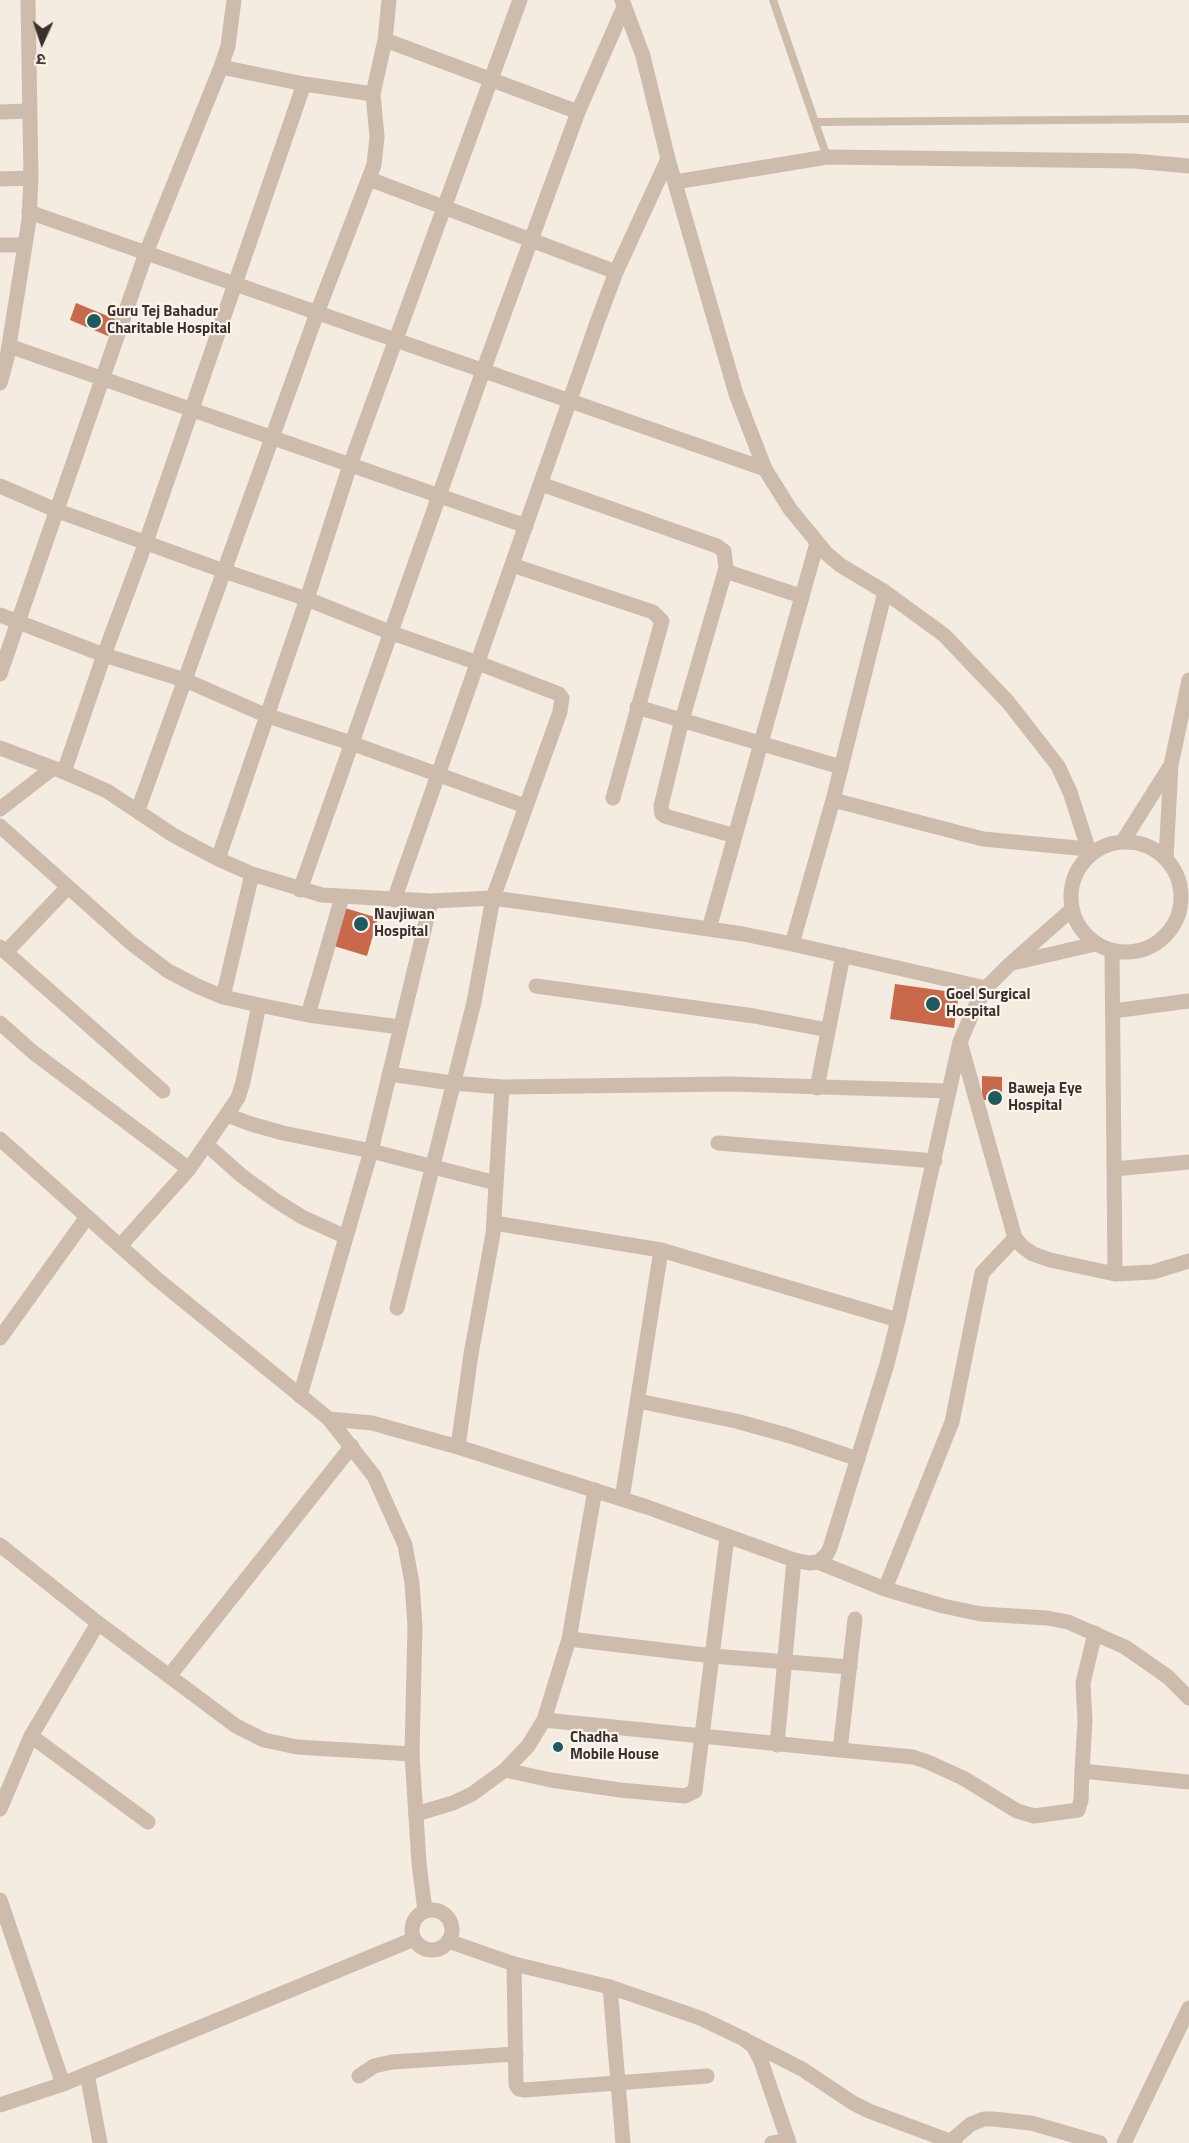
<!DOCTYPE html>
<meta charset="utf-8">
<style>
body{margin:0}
#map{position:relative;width:1189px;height:2143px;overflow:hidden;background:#f4ebe1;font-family:"Titillium Web","Noto Sans Devanagari",sans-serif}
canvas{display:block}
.north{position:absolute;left:12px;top:12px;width:60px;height:60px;-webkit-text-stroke:4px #fbf5ee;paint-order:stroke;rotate:183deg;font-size:16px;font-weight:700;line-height:24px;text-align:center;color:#3b302b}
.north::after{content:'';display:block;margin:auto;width:21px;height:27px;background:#3b302b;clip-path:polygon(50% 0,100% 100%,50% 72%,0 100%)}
</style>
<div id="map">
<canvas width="1189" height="2143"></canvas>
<div class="north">उ</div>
</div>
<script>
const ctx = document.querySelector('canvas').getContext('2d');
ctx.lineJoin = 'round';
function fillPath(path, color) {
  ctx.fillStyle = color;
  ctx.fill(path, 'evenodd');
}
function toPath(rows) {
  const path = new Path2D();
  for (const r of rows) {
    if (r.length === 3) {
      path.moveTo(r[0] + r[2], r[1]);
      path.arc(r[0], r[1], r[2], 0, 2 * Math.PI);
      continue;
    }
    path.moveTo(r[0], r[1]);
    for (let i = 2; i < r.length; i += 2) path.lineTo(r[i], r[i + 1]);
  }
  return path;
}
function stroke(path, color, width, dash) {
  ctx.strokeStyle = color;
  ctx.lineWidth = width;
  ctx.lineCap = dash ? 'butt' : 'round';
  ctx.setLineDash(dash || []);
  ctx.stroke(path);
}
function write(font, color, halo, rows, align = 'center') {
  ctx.font = font + ' "Titillium Web",sans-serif';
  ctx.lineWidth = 4.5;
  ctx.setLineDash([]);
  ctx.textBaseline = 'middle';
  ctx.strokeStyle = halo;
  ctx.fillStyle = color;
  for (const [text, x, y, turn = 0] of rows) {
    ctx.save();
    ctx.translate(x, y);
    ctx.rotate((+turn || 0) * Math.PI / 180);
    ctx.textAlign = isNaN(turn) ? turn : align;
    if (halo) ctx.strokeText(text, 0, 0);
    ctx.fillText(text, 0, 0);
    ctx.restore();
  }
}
const building = toPath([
 [76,303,115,319,108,336,70,320],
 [345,908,378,918,367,956,334,946],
 [895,984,959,993,954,1028,890,1019],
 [982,1076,1002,1077,1002,1100,982,1100]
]);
const service = toPath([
 [773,0,827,157],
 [815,122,1189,119]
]);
const minor = toPath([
 [385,40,578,112],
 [221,67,304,84,373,94],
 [0,112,29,111],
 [0,179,31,178],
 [369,179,616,272],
 [29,212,765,469],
 [0,245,25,245],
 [9,346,526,526],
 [0,383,7,358,29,220,31,178,28,0],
 [541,484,717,546,724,551,726,568,682,720,661,806,662,814,665,816,735,836],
 [0,486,58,511,224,571,307,599,392,633,478,663,559,694,562,698,560,712,493,898,474,1002,397,1308],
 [512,565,653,612,662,621,613,798],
 [725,571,801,596],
 [0,615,104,655,185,680,265,715,351,743,525,806],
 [0,674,146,253,221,67,228,46,234,0],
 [637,707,841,767],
 [0,748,64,772,107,791,173,835,218,859,252,874,322,895,431,901,493,898,544,905,743,934,792,944,986,988],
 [64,772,104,655,146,542,304,84],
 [833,800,983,839,1088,849],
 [0,809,53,768],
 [138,810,317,313,374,165,377,137,373,94,385,40,389,0],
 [0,826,131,943,168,971,197,986,223,997,259,1005,308,1015,400,1027],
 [218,859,307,599,350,465,520,0],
 [300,890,483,371,578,112,624,7],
 [394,900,598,320,616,272,668,159],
 [709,929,817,543],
 [792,944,833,800,885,592],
 [0,947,163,1091],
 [1112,951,1115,1274],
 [6,952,68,887],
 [536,986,754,1016,828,1030],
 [223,997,252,874],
 [1113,1011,1189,1001],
 [308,1015,342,897],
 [0,1023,34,1053,189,1169],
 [960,1042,1015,1238,1023,1247,1033,1254,1050,1260,1115,1274,1153,1272,1189,1261],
 [389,1074,452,1083,502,1087,730,1084,949,1091],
 [817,1088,843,955],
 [227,1115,251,1124,283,1133,371,1151,496,1183],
 [718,1143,935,1161],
 [207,1145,242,1176,275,1200,302,1217,346,1237],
 [1114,1169,1189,1162],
 [494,1223,661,1250,898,1320],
 [120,1246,189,1169,238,1098,243,1082,259,1005],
 [0,1338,87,1217],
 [300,1396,371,1151,431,901],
 [638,1401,736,1421,790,1436,858,1459],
 [458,1447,471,1354,493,1234,502,1087],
 [622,1499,661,1250],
 [0,1545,98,1623,236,1726,264,1740,297,1747,412,1754],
 [818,1562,885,1589,943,1606,981,1614,1047,1618,1068,1622,1125,1647,1168,1677,1189,1698],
 [885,1589,952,1422,982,1273,1015,1238],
 [569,1639,713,1656,850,1667],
 [170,1675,352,1446],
 [544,1720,840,1750,855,1619],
 [31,1736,148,1822],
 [777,1745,794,1560],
 [840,1750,913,1757,928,1762,963,1778,1017,1811,1034,1816,1078,1810,1081,1800,1082,1771,1189,1782],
 [505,1770,551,1780,620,1790,685,1796,695,1791,727,1537],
 [1082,1771,1085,1721,1083,1683,1095,1633],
 [0,1809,31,1736,98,1623],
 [416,1814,453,1803,472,1794,505,1770,528,1746,544,1720,569,1639,595,1490],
 [0,1900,63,2084],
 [514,1964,516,2085,519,2089,525,2090,707,2076],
 [610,1987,623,2143],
 [749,2042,802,2069,853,2103,869,2111,955,2143],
 [87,2074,100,2143],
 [359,2076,374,2066,392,2062,516,2054],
 [951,2141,971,2124,984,2119,993,2119,1031,2123,1100,2143],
 [772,2143,788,2140],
 [1124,2143,1189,2008]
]);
const tertiary = toPath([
 [622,0,643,56,668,159,736,394,765,469,790,509,826,553,840,565,885,592,944,635,1008,702,1058,766,1070,792,1090,854],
 [675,182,827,157,1134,161,1189,166],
 [1123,841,1169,768],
 [1126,897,55],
 [1166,858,1171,765,1189,680],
 [1013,963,1095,944],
 [0,1139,157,1279,329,1419,374,1476,405,1545,412,1583,415,1626,412,1754,419,1863,425,1911],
 [329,1419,372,1423,458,1447,647,1507,794,1560,809,1563,818,1562,827,1554,830,1548,887,1364,898,1320,960,1042,974,1009,986,988,1010,964,1071,910],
 [432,1930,20],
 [448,1941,514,1964,610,1987,700,2018,744,2039,753,2046,761,2061,789,2143],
 [0,2105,63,2084,414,1939]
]);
const markers = [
 [94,321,8,"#1f5a5e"],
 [361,924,8,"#1f5a5e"],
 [933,1004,8,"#1f5a5e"],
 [995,1098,8,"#1f5a5e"],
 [558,1747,6,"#1f5a5e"]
];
const poiNames = [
 ["Guru Tej Bahadur",107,312],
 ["Charitable Hospital",107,329],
 ["Navjiwan",374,915],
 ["Hospital",374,932],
 ["Goel Surgical",946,995],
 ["Hospital",946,1012],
 ["Baweja Eye",1008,1089],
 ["Hospital",1008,1106],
 ["Chadha",570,1738],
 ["Mobile House",570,1755]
];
fillPath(building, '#c8694b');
stroke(service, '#cdbbac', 8);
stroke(minor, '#cdbbac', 15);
stroke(tertiary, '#cdbbac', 15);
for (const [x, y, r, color] of markers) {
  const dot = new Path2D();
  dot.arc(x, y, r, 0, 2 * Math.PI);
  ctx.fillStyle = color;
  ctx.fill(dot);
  stroke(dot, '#fbf5ee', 2);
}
write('bold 15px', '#3b302b', '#fbf5ee', poiNames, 'left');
</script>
